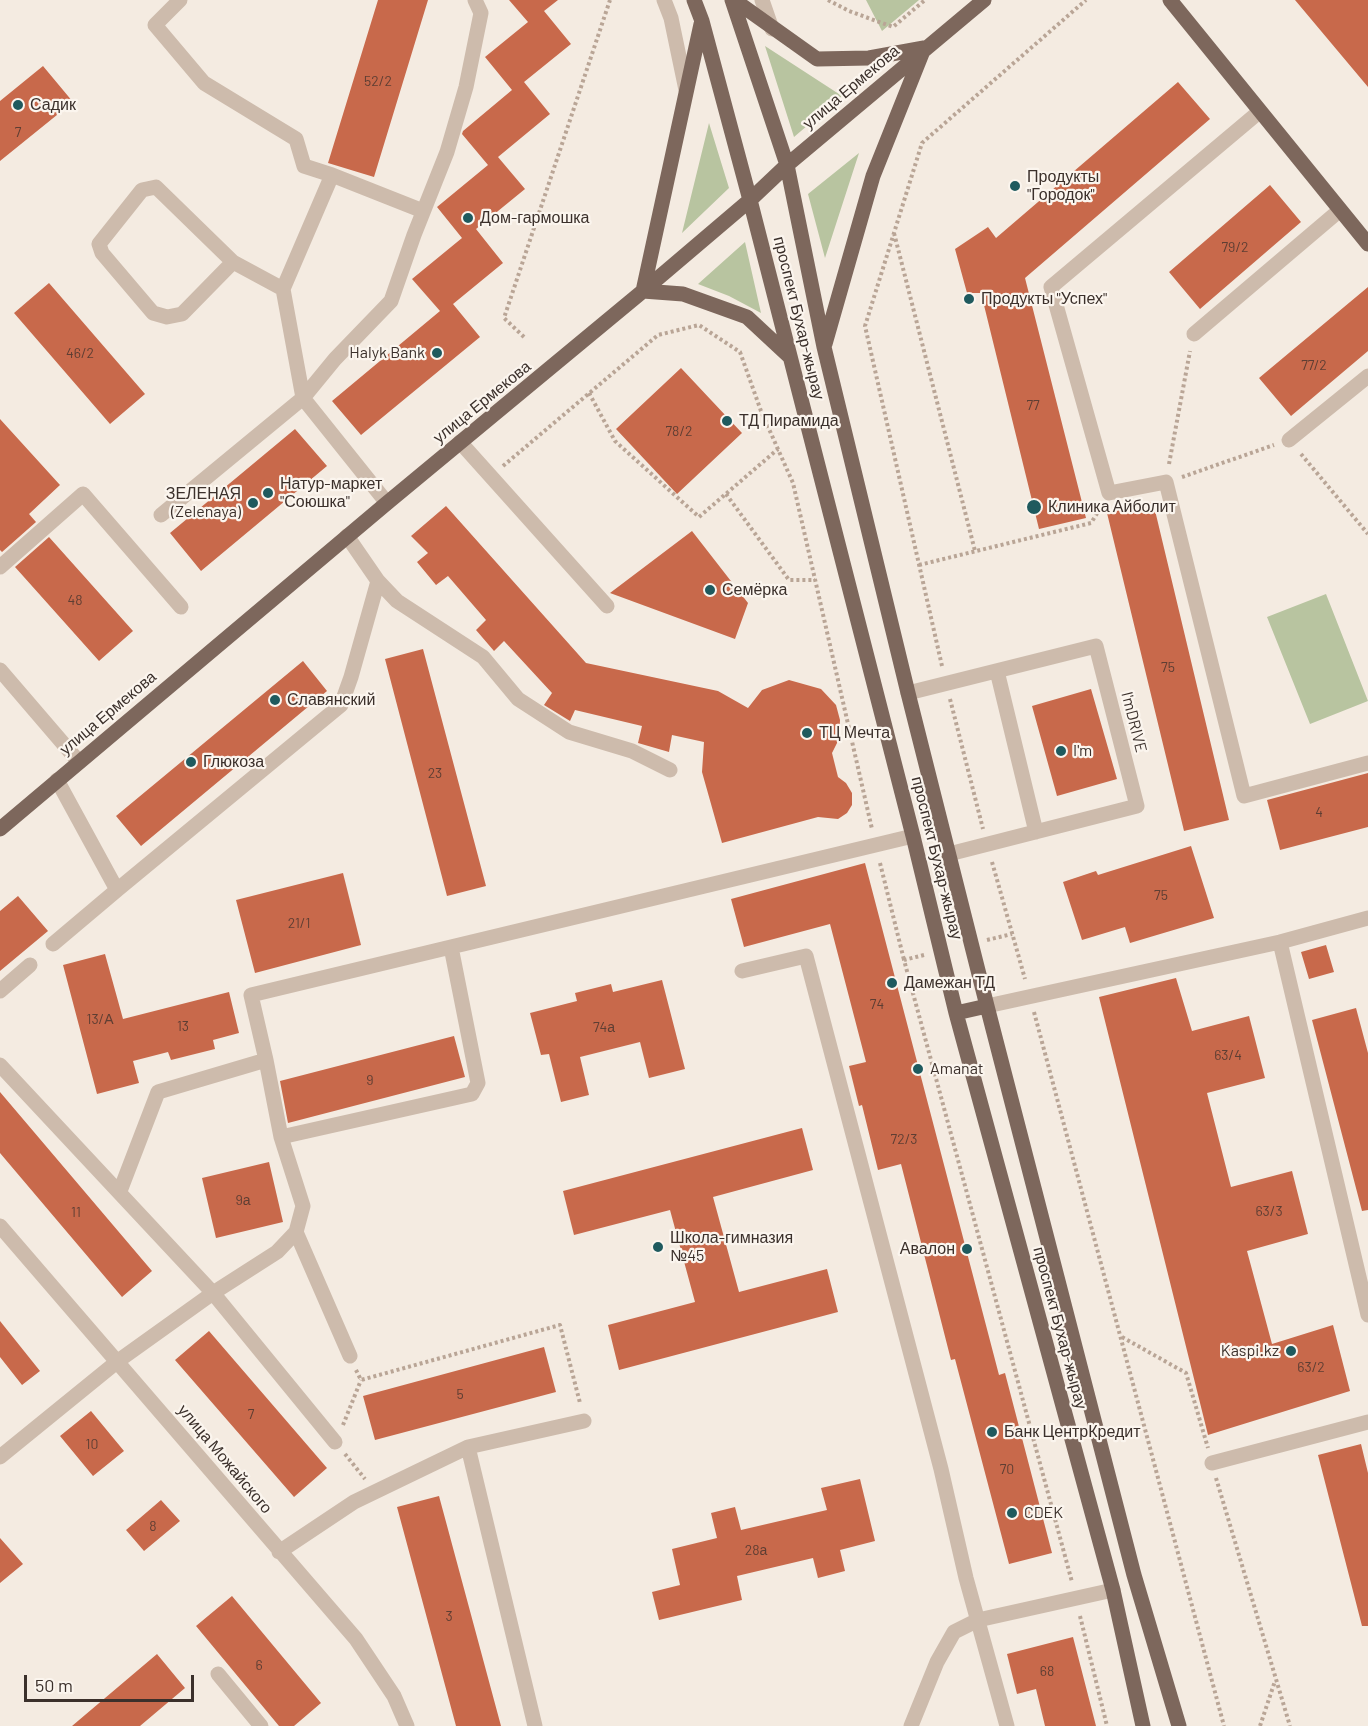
<!DOCTYPE html>
<meta charset="utf-8">
<style>
body{margin:0}
#map{position:relative;width:1368px;height:1726px;overflow:hidden;background:#f4ebe1;font-family:Barlow,sans-serif}
canvas{display:block}
.scale{position:absolute;left:24px;top:1675px;width:170px;height:27px;box-sizing:border-box;border:3px solid #3b302b;border-top:0;padding-left:8px;font-size:18px;line-height:21px;white-space:nowrap;color:#3b302b;-webkit-text-stroke:4px #fbf5ee;paint-order:stroke}
</style>
<div id="map">
<canvas width="1368" height="1726"></canvas>
<div class="scale">50 m</div>
</div>
<script>
const ctx = document.querySelector('canvas').getContext('2d');
ctx.lineJoin = 'round';
function fillPath(path, color) {
  ctx.fillStyle = color;
  ctx.fill(path, 'evenodd');
}
function toPath(rows) {
  const path = new Path2D();
  for (const r of rows) {
    path.moveTo(r[0], r[1]);
    for (let i = 2; i < r.length; i += 2) path.lineTo(r[i], r[i + 1]);
  }
  return path;
}
function stroke(path, color, width, dash) {
  ctx.strokeStyle = color;
  ctx.lineWidth = width;
  ctx.lineCap = dash ? 'butt' : 'round';
  ctx.setLineDash(dash || []);
  ctx.stroke(path);
}
function write(font, color, halo, rows, align = 'center') {
  ctx.font = font + ' Barlow,sans-serif';
  ctx.lineWidth = 4.5;
  ctx.setLineDash([]);
  ctx.textBaseline = 'middle';
  ctx.strokeStyle = halo;
  ctx.fillStyle = color;
  for (const [text, x, y, turn = 0] of rows) {
    ctx.save();
    ctx.translate(x, y);
    ctx.rotate((+turn || 0) * Math.PI / 180);
    ctx.textAlign = isNaN(turn) ? turn : align;
    if (halo) ctx.strokeText(text, 0, 0);
    ctx.fillText(text, 0, 0);
    ctx.restore();
  }
}
const green = toPath([
 [866,0,919,0,882,31],
 [765,46,842,96,794,137],
 [709,123,729,188,682,233],
 [859,153,825,258,808,194],
 [745,242,761,313,729,296,698,284],
 [1326,594,1368,701,1310,724,1267,617]
]);
const building = toPath([
 [378,0,428,0,374,177,328,163],
 [509,0,558,0,544,11,571,44,524,82,550,114,498,157,525,189,476,229,503,263,453,304,480,337,361,435,332,401,440,311,412,279,462,238,437,207,488,165,462,134,463,131,512,90,485,57,528,22],
 [1295,0,1368,0,1368,87],
 [43,66,73,102,0,161,0,101],
 [1178,82,1210,119,1025,278,1086,518,1039,529,981,293,967,293,955,249,988,227,996,238],
 [1270,185,1301,222,1200,309,1169,272],
 [49,283,145,394,110,424,14,313],
 [1368,287,1368,351,1291,416,1259,378],
 [681,368,742,433,677,494,616,429],
 [0,419,60,485,29,514,36,522,2,552,0,550],
 [295,429,327,466,201,571,170,533],
 [1153,502,1229,820,1184,831,1107,513],
 [446,506,586,663,718,691,748,708,762,690,789,680,821,689,836,705,840,720,839,739,832,753,838,777,846,783,852,793,852,805,847,813,838,819,818,817,722,843,702,772,704,742,672,735,669,752,638,743,642,726,575,710,570,721,544,705,552,693,504,641,494,651,476,630,486,620,448,576,436,585,417,562,428,553,411,536],
 [692,531,748,603,735,639,610,593],
 [49,537,133,631,99,661,15,567],
 [423,649,486,886,447,896,385,659],
 [303,661,327,691,141,846,116,816],
 [1091,689,1117,779,1057,796,1032,706],
 [1368,773,1368,827,1280,850,1267,800],
 [1191,846,1214,918,1130,943,1125,927,1082,940,1063,882,1096,871,1098,875],
 [865,863,999,1375,1005,1373,1052,1553,1009,1564,955,1359,951,1360,901,1164,878,1170,862,1105,859,1106,849,1066,866,1062,830,924,744,947,731,899],
 [343,873,361,945,255,973,236,900],
 [18,896,48,931,0,971,0,911],
 [1326,945,1334,972,1309,979,1301,952],
 [105,954,123,1019,229,992,239,1033,213,1040,215,1049,171,1060,168,1052,133,1061,139,1083,97,1094,63,965],
 [1176,978,1192,1031,1249,1016,1265,1078,1207,1093,1231,1187,1292,1171,1308,1234,1247,1251,1272,1344,1333,1325,1350,1391,1208,1435,1099,997],
 [662,980,685,1069,649,1078,640,1042,580,1057,589,1095,561,1102,549,1054,541,1055,530,1013,577,1001,575,993,611,984,613,992],
 [1356,1008,1368,1053,1368,1210,1362,1211,1312,1020],
 [454,1036,465,1077,288,1123,280,1081],
 [0,1092,152,1271,122,1297,0,1153],
 [802,1128,813,1170,713,1197,739,1292,827,1269,838,1312,619,1370,608,1325,695,1302,670,1210,574,1235,563,1191],
 [269,1162,283,1222,216,1238,202,1178],
 [0,1321,40,1371,22,1385,0,1357],
 [209,1331,327,1468,294,1497,175,1360],
 [544,1347,556,1392,375,1440,363,1396],
 [91,1411,124,1451,93,1476,60,1436],
 [1361,1444,1368,1473,1368,1626,1362,1626,1318,1455],
 [860,1479,875,1541,840,1550,845,1571,818,1578,813,1558,737,1576,742,1600,659,1620,652,1592,680,1585,672,1549,717,1538,711,1513,735,1507,741,1530,827,1510,821,1488],
 [439,1496,501,1726,456,1726,397,1507],
 [161,1500,180,1521,144,1551,126,1530],
 [0,1538,23,1564,0,1583],
 [232,1596,321,1703,294,1726,279,1726,196,1626],
 [1073,1637,1096,1726,1045,1726,1036,1689,1017,1694,1007,1654],
 [157,1654,185,1688,140,1726,72,1726]
]);
const path = toPath([
 [828,0,849,11,893,27,925,0],
 [894,233,975,551],
 [524,337,504,318,610,0],
 [589,393,615,441,699,517,778,449],
 [1301,454,1368,534],
 [1169,464,1190,351],
 [503,466,658,335,699,325,740,352,761,411,793,483,872,829],
 [1182,477,1274,445],
 [726,494,789,580,815,580],
 [919,565,1091,523,1101,507],
 [942,666,865,326,922,143,1086,0],
 [950,699,983,829],
 [992,862,1025,979],
 [880,863,904,960],
 [987,940,1012,934],
 [924,955,904,960,1072,1582],
 [1034,1012,1224,1726],
 [1122,1337,1186,1373,1208,1448],
 [356,1370,361,1380,560,1325,580,1403],
 [343,1425,361,1380],
 [345,1454,365,1479],
 [1216,1478,1290,1726],
 [1080,1616,1107,1726],
 [1260,1726,1275,1681]
]);
const minor = toPath([
 [180,0,155,25,204,83,296,139,304,166,332,175],
 [664,0,671,18,686,90],
 [762,0,772,29],
 [1259,112,1051,287,1109,493,1166,482,1244,796,1368,763],
 [233,262,182,314,167,317,153,313,102,253,99,244,142,190,156,187,233,262,283,289],
 [1194,334,1340,210],
 [1289,440,1368,376],
 [460,442,607,606],
 [387,503,303,398,335,359,391,301,414,235,447,152,466,87,481,13,475,0],
 [161,515,303,398,283,289,332,175,423,211],
 [347,536,378,581,397,601,483,657,518,699,569,732,632,751,670,770],
 [0,567,83,494,181,607],
 [0,670,79,762],
 [997,671,1036,832],
 [908,693,1096,646,1137,806,949,854],
 [57,780,117,890,341,705,351,677,378,581],
 [1280,942,1368,1315],
 [53,944,117,890],
 [742,971,806,956,941,1469,966,1578,1007,1726],
 [0,991,30,965],
 [987,1006,1280,942,1368,918],
 [0,1065,213,1293,335,1442],
 [281,1137,472,1094,478,1083,451,947],
 [120,1191,158,1092,266,1060],
 [0,1226,356,1639,394,1696,407,1726],
 [296,1232,350,1356],
 [468,1447,535,1726],
 [0,1457,118,1361,213,1293,277,1252,296,1232,303,1206,281,1137,266,1060,251,995,913,836],
 [1212,1463,1368,1422],
 [279,1552,354,1502,468,1447,584,1421],
 [218,1674,261,1726],
 [911,1726,937,1662,954,1632,978,1620,1113,1590]
]);
const major = toPath([
 [694,0,702,21,750,200,913,836,956,1013,1113,1590,1143,1726],
 [732,0,787,165,824,347,908,693,987,1006,1134,1575,1179,1726],
 [734,0,817,59,869,58,924,48],
 [1170,0,1368,244],
 [643,291,701,24],
 [643,291,683,294,747,317,790,357],
 [825,344,873,176,923,51],
 [0,829,387,503,643,291,750,200,787,165,984,0],
 [956,1013,987,1006]
]);
const markers = [
 [18,105,6,"#1f5a5e"],
 [1015,186,6,"#1f5a5e"],
 [468,218,6,"#1f5a5e"],
 [969,299,6,"#1f5a5e"],
 [437,353,6,"#1f5a5e"],
 [727,421,6,"#1f5a5e"],
 [268,493,6,"#1f5a5e"],
 [253,503,6,"#1f5a5e"],
 [1034,507,8,"#1f5a5e"],
 [710,590,6,"#1f5a5e"],
 [275,700,6,"#1f5a5e"],
 [807,733,6,"#1f5a5e"],
 [1061,751,6,"#1f5a5e"],
 [191,762,6,"#1f5a5e"],
 [892,983,6,"#1f5a5e"],
 [918,1069,6,"#1f5a5e"],
 [658,1247,6,"#1f5a5e"],
 [967,1249,6,"#1f5a5e"],
 [1291,1351,6,"#1f5a5e"],
 [992,1432,6,"#1f5a5e"],
 [1012,1513,6,"#1f5a5e"]
];
const numberNames = [
 ["52/2",378,81],
 ["7",18,132],
 ["79/2",1235,247],
 ["46/2",80,353],
 ["77/2",1314,365],
 ["77",1033,405],
 ["78/2",679,431],
 ["48",75,600],
 ["75",1168,667],
 ["23",435,773],
 ["4",1319,812],
 ["75",1161,895],
 ["21/1",299,923],
 ["74",877,1004],
 ["13/А",100,1019],
 ["13",183,1026],
 ["74а",604,1027],
 ["63/4",1228,1055],
 ["9",370,1080],
 ["72/3",904,1139],
 ["9а",243,1200],
 ["63/3",1269,1211],
 ["11",76,1212],
 ["63/2",1311,1367],
 ["5",460,1394],
 ["7",251,1414],
 ["10",92,1444],
 ["70",1007,1469],
 ["8",153,1526],
 ["28а",756,1550],
 ["3",449,1616],
 ["6",259,1665],
 ["68",1047,1671]
];
const streetNames = [
 ["улица Ермекова",851,87,-40],
 ["проспект Бухар-жырау",799,318,76],
 ["улица Ермекова",482,402,-39],
 ["улица Ермекова",108,713,-40],
 ["I'mDRIVE",1134,722,76],
 ["проспект Бухар-жырау",937,858,76],
 ["проспект Бухар-жырау",1060,1328,75],
 ["улица Можайского",225,1459,50]
];
const poiNames = [
 ["Садик",30,105],
 ["Продукты",1027,177],
 ["\"Городок\"",1027,195],
 ["Дом-гармошка",480,218],
 ["Продукты \"Успех\"",981,299],
 ["Halyk Bank",425,353,"right"],
 ["ТД Пирамида",739,421],
 ["Натур-маркет",280,484],
 ["\"Союшка\"",280,502],
 ["ЗЕЛЕНАЯ",241,494,"right"],
 ["(Zelenaya)",241,512,"right"],
 ["Клиника Айболит",1048,507],
 ["Семёрка",722,590],
 ["Славянский",287,700],
 ["ТЦ Мечта",819,733],
 ["I'm",1073,751],
 ["Глюкоза",203,762],
 ["Дамежан ТД",904,983],
 ["Amanat",930,1069],
 ["Школа-гимназия",670,1238],
 ["№45",670,1256],
 ["Авалон",955,1249,"right"],
 ["Kaspi.kz",1279,1351,"right"],
 ["Банк ЦентрКредит",1004,1432],
 ["CDEK",1024,1513]
];
fillPath(green, '#b8c4a0');
fillPath(building, '#c8694b');
stroke(path, '#b9a596', 4, [3, 3]);
stroke(minor, '#cdbbac', 15);
stroke(major, '#7d675c', 15);
for (const [x, y, r, color] of markers) {
  const dot = new Path2D();
  dot.arc(x, y, r, 0, 2 * Math.PI);
  ctx.fillStyle = color;
  ctx.fill(dot);
  stroke(dot, '#fbf5ee', 2);
}
write('14px', '#5e3e33', null, numberNames);
write('16px', '#3b302b', '#fbf5ee', streetNames);
write('16px', '#3b302b', '#fbf5ee', poiNames, 'left');
</script>
